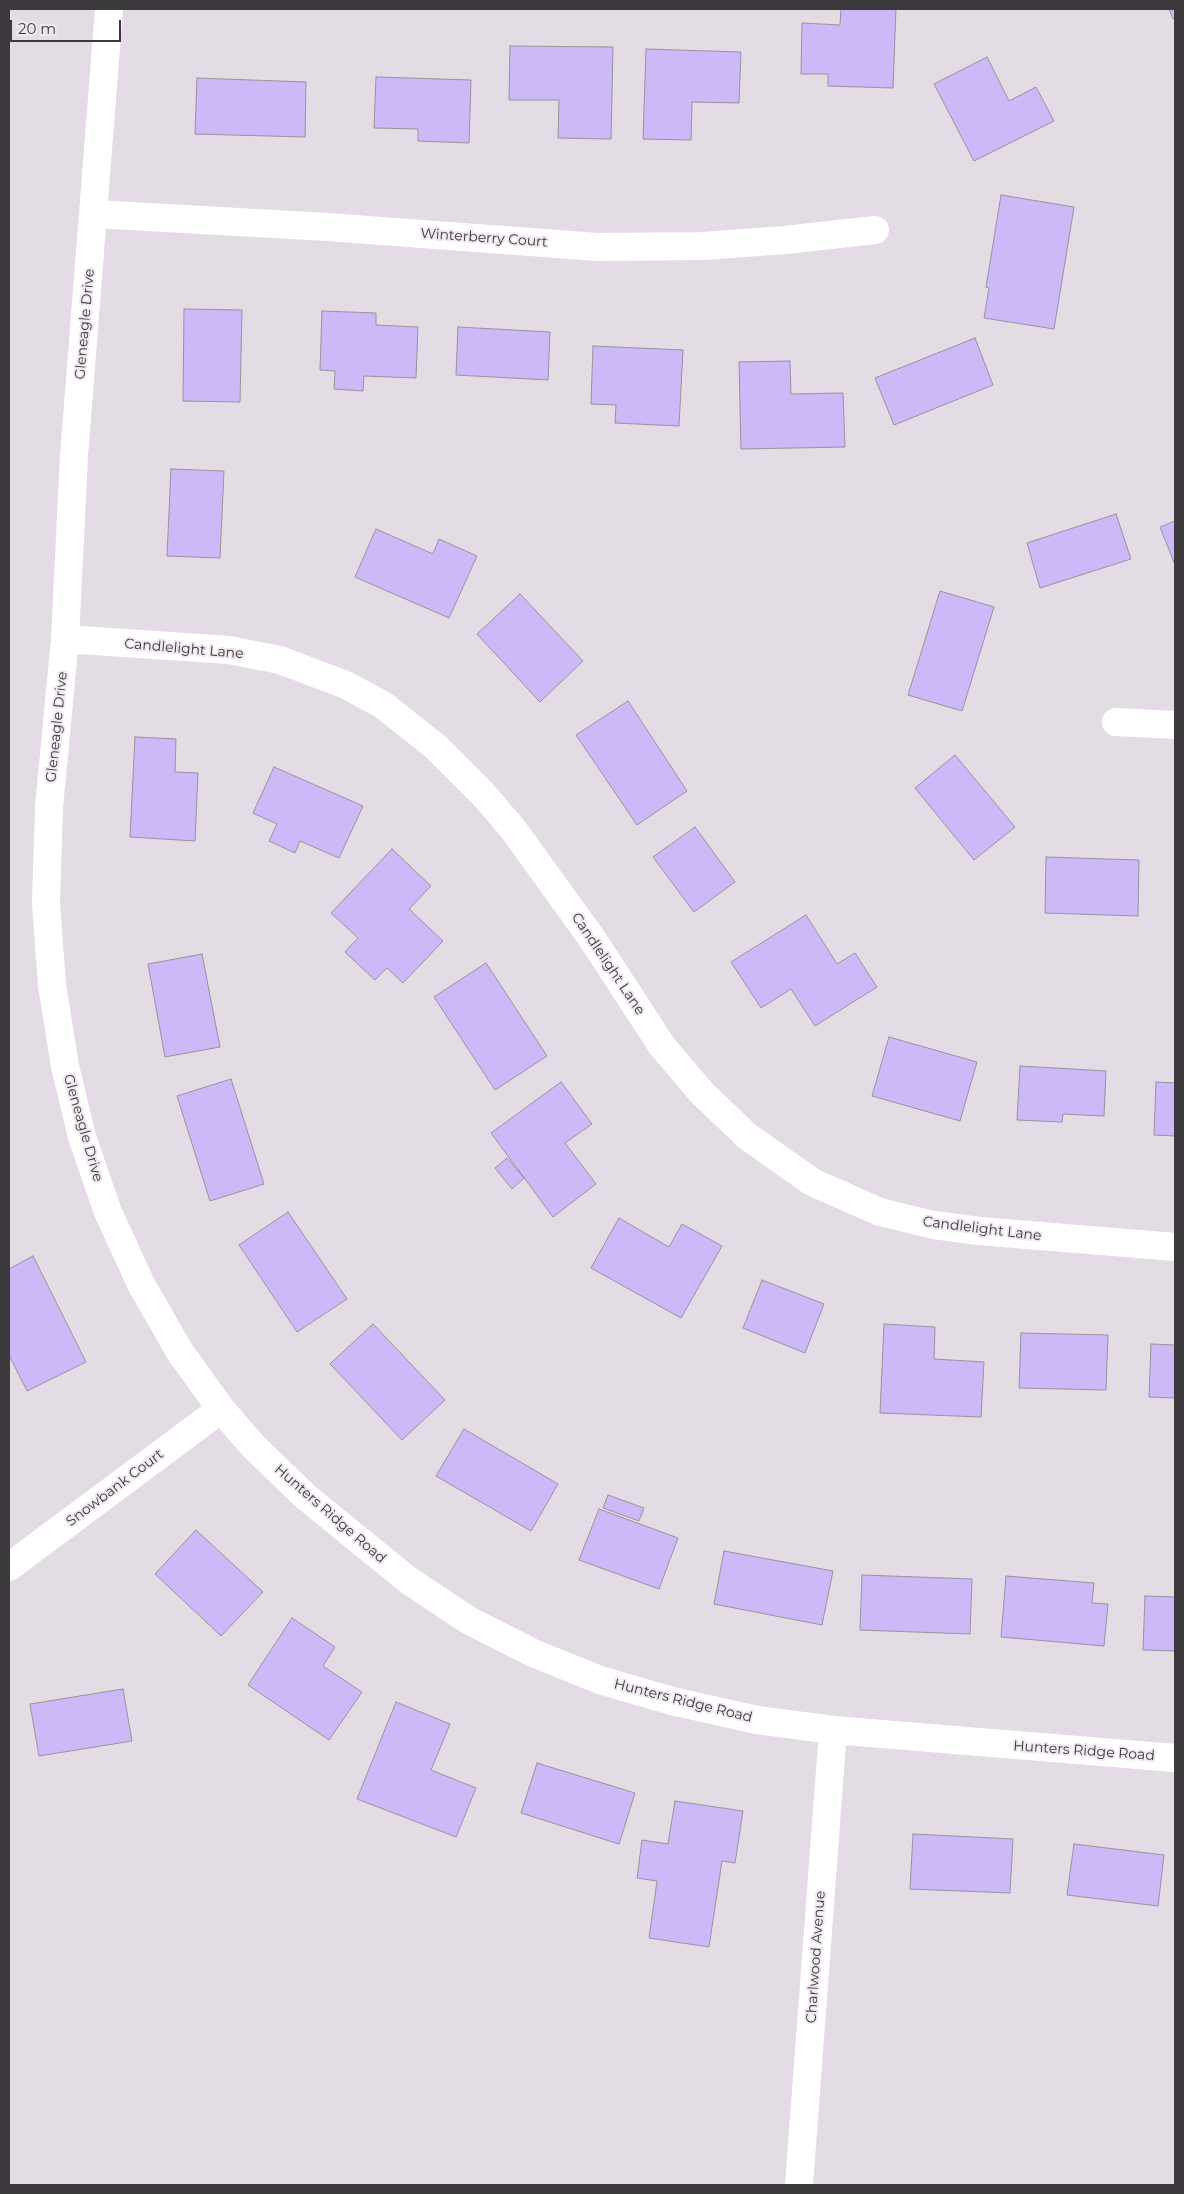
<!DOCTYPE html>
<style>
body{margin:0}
#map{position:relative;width:1184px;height:2194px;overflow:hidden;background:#e3dce4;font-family:Montserrat,sans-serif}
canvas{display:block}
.frame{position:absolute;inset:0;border:10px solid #3c393c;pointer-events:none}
.scale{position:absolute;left:10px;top:20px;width:111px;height:22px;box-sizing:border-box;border:2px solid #3c393c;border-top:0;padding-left:6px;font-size:15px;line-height:18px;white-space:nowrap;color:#3c393c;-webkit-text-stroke:4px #f1e9f1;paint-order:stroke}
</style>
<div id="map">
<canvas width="1184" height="2194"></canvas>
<div class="frame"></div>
<div class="scale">20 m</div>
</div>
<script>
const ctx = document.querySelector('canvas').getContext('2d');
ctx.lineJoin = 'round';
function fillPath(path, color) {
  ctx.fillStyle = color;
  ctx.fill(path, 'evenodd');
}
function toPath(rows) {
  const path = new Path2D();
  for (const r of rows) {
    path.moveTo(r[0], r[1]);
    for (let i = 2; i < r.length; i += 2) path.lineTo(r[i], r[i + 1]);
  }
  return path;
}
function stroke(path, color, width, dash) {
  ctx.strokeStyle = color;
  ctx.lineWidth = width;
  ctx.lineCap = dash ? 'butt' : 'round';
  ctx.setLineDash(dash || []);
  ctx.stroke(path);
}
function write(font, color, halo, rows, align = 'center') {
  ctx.font = font + ' Montserrat,sans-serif';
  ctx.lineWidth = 4;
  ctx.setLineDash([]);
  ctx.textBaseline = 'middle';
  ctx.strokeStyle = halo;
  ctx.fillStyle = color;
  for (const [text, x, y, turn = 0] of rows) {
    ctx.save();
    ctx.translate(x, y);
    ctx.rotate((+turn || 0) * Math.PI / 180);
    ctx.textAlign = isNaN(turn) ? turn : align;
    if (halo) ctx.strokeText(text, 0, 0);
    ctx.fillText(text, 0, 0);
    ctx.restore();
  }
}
const building = toPath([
 [841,9,896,9,893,88,828,86,828,74,801,74,802,23,840,25,841,9],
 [1169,9,1175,9,1175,18,1173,19,1169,9],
 [510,46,613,47,611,139,558,138,559,100,509,100,510,46],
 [646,49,741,52,739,103,692,102,691,140,643,139,646,49],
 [987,57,1009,101,1036,87,1054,121,974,161,934,84,987,57],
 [376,77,471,80,469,143,418,141,418,129,374,128,376,77],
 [197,78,306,82,305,137,195,134,197,78],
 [1001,195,1074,207,1054,329,984,318,989,288,986,287,1001,195],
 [184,309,242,310,240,402,183,401,184,309],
 [322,311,376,313,376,325,418,327,416,378,364,376,363,391,334,389,335,371,320,370,322,311],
 [458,327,550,332,548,380,456,375,458,327],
 [975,338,993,385,894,425,875,378,975,338],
 [593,346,683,350,679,426,615,423,616,405,591,404,593,346],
 [790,361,791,394,843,393,845,447,741,449,739,362,790,361],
 [171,469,224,471,220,558,167,556,171,469],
 [1116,514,1131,559,1040,588,1027,543,1116,514],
 [1175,521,1175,565,1160,527,1175,521],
 [376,529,433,554,439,539,477,556,449,618,355,577,376,529],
 [940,591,994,607,962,711,908,695,940,591],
 [520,594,583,661,540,702,477,634,520,594],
 [628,701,687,791,637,825,576,735,628,701],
 [135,737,176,739,175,772,198,773,195,841,130,837,135,737],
 [955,755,1015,827,974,860,915,788,955,755],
 [274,767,363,806,339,858,300,841,295,853,269,841,277,824,253,813,274,767],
 [695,827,735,882,694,912,653,857,695,827],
 [392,849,431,886,409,909,443,941,403,983,387,968,375,980,345,952,358,938,331,913,392,849],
 [1046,857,1139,860,1138,916,1045,913,1046,857],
 [806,915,837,964,855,953,877,987,815,1026,791,989,761,1008,731,962,806,915],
 [202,954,220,1047,165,1057,148,964,202,954],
 [486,963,547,1056,495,1090,434,997,486,963],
 [889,1037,977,1062,960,1121,872,1096,889,1037],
 [1020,1066,1106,1071,1104,1116,1063,1114,1062,1122,1017,1120,1020,1066],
 [231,1079,264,1184,210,1201,177,1096,231,1079],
 [561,1082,592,1124,565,1143,596,1184,553,1217,491,1133,561,1082],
 [1156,1082,1175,1083,1175,1136,1154,1135,1156,1082],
 [507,1158,524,1178,512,1189,495,1168,507,1158],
 [288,1212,347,1299,297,1332,239,1245,288,1212],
 [619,1218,669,1247,682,1224,722,1246,681,1318,591,1268,619,1218],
 [33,1256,86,1362,27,1391,9,1355,9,1269,33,1256],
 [762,1280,824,1304,805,1353,743,1328,762,1280],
 [373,1324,445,1400,402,1440,330,1364,373,1324],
 [884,1324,935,1327,934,1359,984,1362,981,1417,880,1413,884,1324],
 [1021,1333,1108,1335,1106,1390,1019,1388,1021,1333],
 [1151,1344,1175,1345,1175,1398,1149,1397,1151,1344],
 [464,1429,558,1484,531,1531,436,1476,464,1429],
 [608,1495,644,1508,639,1521,603,1508,608,1495],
 [599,1509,678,1538,659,1589,579,1560,599,1509],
 [196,1530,263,1592,221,1636,155,1574,196,1530],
 [724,1551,833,1571,822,1625,714,1604,724,1551],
 [862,1575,972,1579,970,1634,860,1630,862,1575],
 [1006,1576,1094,1583,1092,1603,1108,1604,1104,1646,1001,1637,1006,1576],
 [1145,1596,1175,1597,1175,1651,1143,1650,1145,1596],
 [292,1618,335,1647,323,1666,362,1692,329,1740,248,1685,292,1618],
 [123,1689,132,1741,39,1756,30,1704,123,1689],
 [396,1702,450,1724,431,1770,476,1788,456,1837,357,1799,396,1702],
 [537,1763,635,1793,619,1844,521,1813,537,1763],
 [675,1801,743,1811,735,1863,722,1861,709,1947,649,1938,657,1881,637,1878,642,1840,668,1844,675,1801],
 [913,1834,1013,1839,1010,1893,910,1889,913,1834],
 [1074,1844,1164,1855,1158,1906,1067,1895,1074,1844]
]);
const minor = toPath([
 [109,9,74,456,65,639,49,807,46,903,52,985,65,1066,82,1137,108,1212,141,1284,180,1352,221,1409,254,1447,306,1497,408,1580,468,1620,533,1653,600,1680,672,1701,757,1720,833,1730,1175,1758],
 [94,214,328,227,598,247,703,246,785,240,875,230],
 [65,639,229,650,280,660,346,685,383,705,436,747,483,794,513,829,593,940,662,1046,702,1093,747,1136,812,1182,880,1212,934,1225,979,1231,1175,1247],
 [1116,722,1175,725],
 [9,1567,221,1409],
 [799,2185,833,1730]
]);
const streetNames = [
 ["Winterberry Court",484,238,4],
 ["Gleneagle Drive",85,324,-85],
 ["Candlelight Lane",184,649,5],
 ["Gleneagle Drive",57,727,-84],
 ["Candlelight Lane",608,964,56],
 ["Gleneagle Drive",83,1128,74],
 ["Candlelight Lane",982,1229,7],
 ["Snowbank Court",115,1488,-37],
 ["Hunters Ridge Road",330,1514,41],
 ["Hunters Ridge Road",683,1701,14],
 ["Hunters Ridge Road",1084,1751,4],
 ["Charlwood Avenue",816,1957,-86]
];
fillPath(building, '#cdb8f8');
stroke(building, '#96939c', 1);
stroke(minor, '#fff', 28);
write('14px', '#3c393c', '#f1e9f1', streetNames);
</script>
